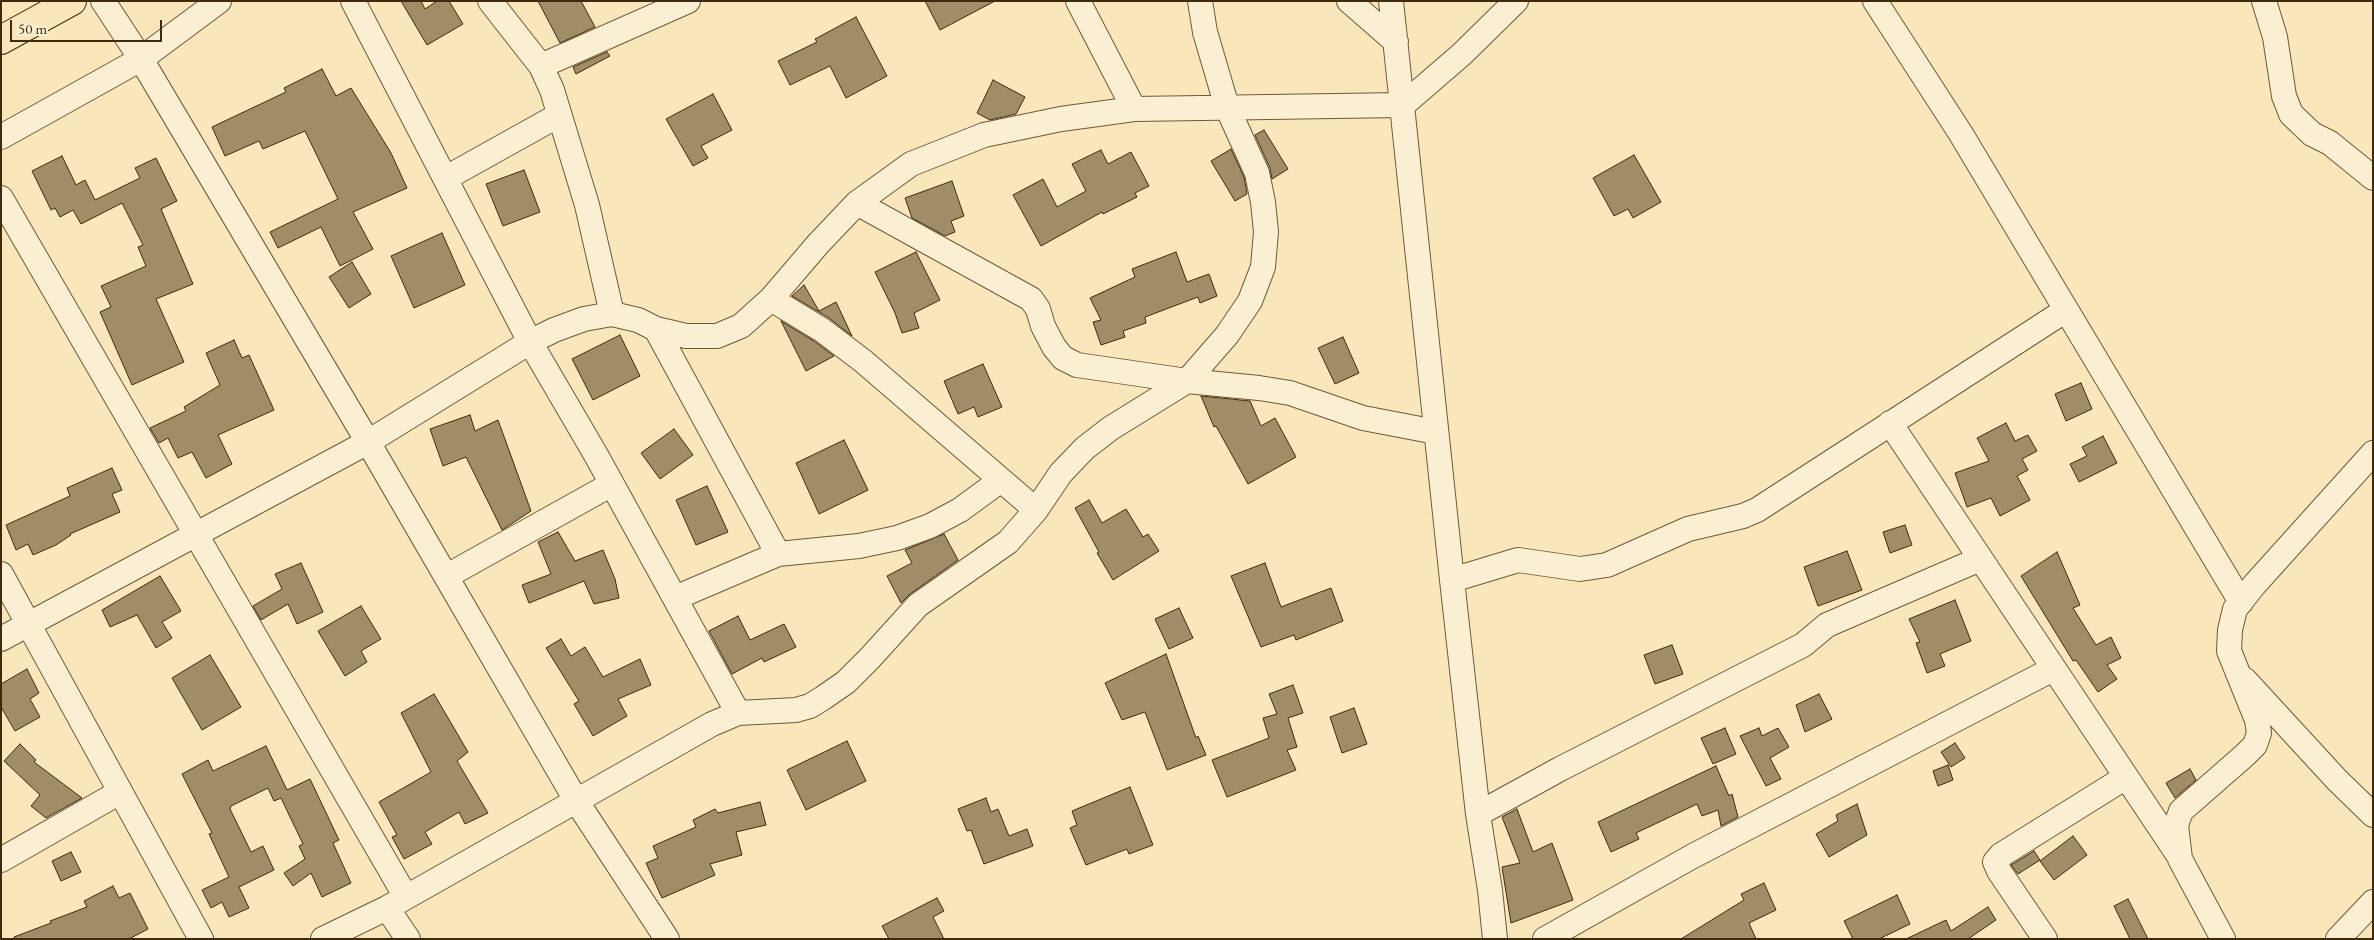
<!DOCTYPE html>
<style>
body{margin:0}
#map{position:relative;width:2374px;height:940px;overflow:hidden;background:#f9e6bb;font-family:"EB Garamond",serif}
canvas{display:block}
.frame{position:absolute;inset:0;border:2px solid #402a0d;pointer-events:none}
.scale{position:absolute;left:10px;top:20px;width:152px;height:22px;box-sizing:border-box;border:2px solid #402a0d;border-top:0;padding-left:6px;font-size:15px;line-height:18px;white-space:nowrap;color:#402a0d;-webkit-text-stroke:4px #fbefd3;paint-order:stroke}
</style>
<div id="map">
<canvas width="2374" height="940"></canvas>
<div class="frame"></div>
<div class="scale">50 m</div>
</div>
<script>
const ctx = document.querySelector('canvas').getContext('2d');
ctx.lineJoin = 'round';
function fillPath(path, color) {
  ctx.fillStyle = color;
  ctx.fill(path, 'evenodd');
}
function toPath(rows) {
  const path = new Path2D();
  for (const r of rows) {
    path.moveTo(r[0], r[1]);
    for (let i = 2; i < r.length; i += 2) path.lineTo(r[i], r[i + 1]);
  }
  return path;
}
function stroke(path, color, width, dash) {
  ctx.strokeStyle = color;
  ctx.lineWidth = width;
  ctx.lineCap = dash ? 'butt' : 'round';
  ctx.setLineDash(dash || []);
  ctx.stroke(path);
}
const building = toPath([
 [401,1,421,1,425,9,437,1,449,1,463,24,427,45,401,1],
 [538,1,581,1,595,27,560,43,538,1],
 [925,1,995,1,940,30,925,1],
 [856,17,887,76,846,98,830,66,790,85,778,61,817,42,815,39,856,17],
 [607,52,610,56,576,74,573,67,607,52],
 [322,69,336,96,351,88,391,153,407,188,353,212,373,249,340,266,321,227,278,248,270,232,338,199,305,131,263,149,259,141,225,156,212,127,286,92,284,88,322,69],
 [993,80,1025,97,1016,114,990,120,977,113,993,80],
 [713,94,732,130,701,146,708,158,693,166,666,119,713,94],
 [1264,130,1288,169,1272,179,1270,168,1255,135,1264,130],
 [1231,149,1244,177,1247,194,1235,201,1211,161,1231,149],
 [1101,150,1108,164,1131,152,1149,186,1135,193,1137,197,1103,214,1102,212,1041,246,1013,195,1043,179,1057,207,1086,191,1072,164,1101,150],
 [1634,155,1661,202,1633,218,1628,209,1614,216,1593,178,1634,155],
 [62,156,76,185,85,180,95,200,140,178,135,168,156,158,177,201,161,209,193,284,156,299,184,362,132,385,100,312,111,307,101,286,146,266,138,247,143,245,122,203,81,224,73,210,60,217,55,208,51,210,32,171,62,156],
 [524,170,540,212,503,226,486,184,524,170],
 [952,181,964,216,951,221,955,232,945,236,912,218,905,198,952,181],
 [442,233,465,285,414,308,391,256,442,233],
 [916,252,940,300,914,313,919,328,902,333,895,313,875,272,916,252],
 [1176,252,1187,282,1209,274,1217,296,1200,303,1198,297,1145,317,1146,323,1123,331,1125,337,1101,345,1093,322,1101,320,1090,298,1135,277,1132,269,1176,252],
 [352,262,371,294,349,308,329,277,352,262],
 [804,285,819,311,836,302,852,336,829,318,792,296,804,285],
 [781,321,814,341,834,356,806,371,781,321],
 [620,335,640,376,593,400,572,359,620,335],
 [1343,337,1359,373,1335,384,1318,348,1343,337],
 [234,340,242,358,249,355,274,410,218,435,232,464,206,478,192,452,178,458,168,438,159,443,150,428,186,411,184,407,220,385,206,353,234,340],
 [983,364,1002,407,978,417,974,407,958,414,944,381,983,364],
 [2081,383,2092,409,2066,421,2055,394,2081,383],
 [1201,396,1250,401,1261,426,1275,418,1296,457,1248,484,1216,426,1214,427,1201,396],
 [470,415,475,431,498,420,531,511,502,530,466,457,443,466,430,429,470,415],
 [2006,423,2015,441,2028,435,2037,451,2022,459,2028,470,2017,476,2030,500,2000,516,1991,498,1967,507,1955,473,1989,461,1977,438,2006,423],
 [674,429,693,455,660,479,641,453,674,429],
 [2103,436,2117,463,2079,482,2070,464,2087,456,2082,447,2103,436],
 [844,440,868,490,819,514,796,463,844,440],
 [112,468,122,490,112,494,120,512,70,534,71,535,56,545,33,555,28,544,16,550,6,525,70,496,67,488,112,468],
 [707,486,728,532,696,545,676,500,707,486],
 [1089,500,1102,523,1126,509,1143,537,1148,534,1159,551,1113,580,1097,553,1099,552,1075,508,1089,500],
 [1905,525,1912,545,1890,553,1883,532,1905,525],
 [558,532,575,561,603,550,615,579,619,598,594,604,584,581,529,603,522,585,551,574,538,542,558,532],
 [944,534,958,560,910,594,901,603,887,576,912,563,905,550,944,534],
 [1847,551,1862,590,1818,606,1804,567,1847,551],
 [2057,552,2080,605,2073,608,2096,645,2111,637,2121,658,2107,665,2117,679,2098,692,2076,660,2073,661,2021,576,2057,552],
 [301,563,323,612,297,624,288,604,261,620,253,606,282,589,275,574,301,563],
 [1265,563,1281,607,1331,588,1343,621,1296,640,1294,635,1261,647,1231,576,1265,563],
 [160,576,181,611,162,622,172,638,156,648,137,615,110,627,102,610,160,576],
 [1955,600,1971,641,1940,654,1945,666,1927,673,1916,643,1920,642,1909,619,1955,600],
 [361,606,381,639,361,651,367,662,345,676,318,631,361,606],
 [1179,608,1193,638,1169,649,1155,619,1179,608],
 [738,616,750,640,784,624,796,647,764,662,762,658,732,674,709,631,738,616],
 [561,639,571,656,585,647,603,677,640,659,651,685,618,699,627,716,593,736,574,704,579,701,546,648,561,639],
 [1672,645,1683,674,1655,684,1644,655,1672,645],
 [1166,654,1196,738,1198,736,1206,755,1167,770,1145,712,1122,720,1105,683,1166,654],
 [210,655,241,707,202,730,172,678,210,655],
 [27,669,39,693,30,699,40,717,15,731,1,707,1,684,27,669],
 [1293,685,1303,713,1288,718,1297,747,1287,750,1296,770,1227,797,1212,760,1269,738,1263,718,1277,714,1269,694,1293,685],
 [434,694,468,752,457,761,488,813,465,824,459,812,425,832,432,844,404,859,392,837,397,835,379,802,431,772,401,713,434,694],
 [1819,694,1832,719,1805,732,1796,705,1819,694],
 [1354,708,1367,744,1342,753,1330,717,1354,708],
 [1725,728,1736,754,1713,764,1701,738,1725,728],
 [1759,728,1762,736,1778,728,1789,747,1770,758,1781,779,1766,786,1740,736,1759,728],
 [847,741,866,781,806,810,787,770,847,741],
 [1955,743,1965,758,1951,767,1941,752,1955,743],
 [20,744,36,760,34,762,82,798,46,818,31,806,40,795,4,761,20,744],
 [266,746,287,790,310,779,339,840,333,843,351,883,322,897,311,873,293,886,284,873,305,859,299,846,303,844,281,798,274,801,268,788,231,806,230,809,251,852,263,846,274,870,239,887,249,908,229,917,222,902,211,908,202,890,229,877,209,834,212,833,182,774,208,760,213,771,266,746],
 [1948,765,1953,780,1938,786,1933,771,1948,765],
 [1716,766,1729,796,1732,794,1738,817,1721,826,1718,810,1702,816,1697,804,1636,833,1639,839,1611,852,1598,822,1716,766],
 [2190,769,2196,780,2175,798,2166,783,2190,769],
 [1130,787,1153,845,1129,854,1127,849,1086,865,1070,828,1077,825,1072,811,1130,787],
 [986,798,991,812,998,809,1009,836,1027,829,1033,846,984,864,971,830,967,831,958,809,986,798],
 [760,802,766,825,736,832,742,855,710,864,715,875,662,898,646,863,658,858,653,846,696,827,693,820,715,809,718,813,760,802],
 [1857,804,1867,835,1829,857,1816,834,1838,821,1836,815,1857,804],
 [1517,809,1533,852,1552,843,1573,900,1511,923,1502,867,1520,863,1502,817,1517,809],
 [2073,836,2087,855,2054,880,2040,861,2073,836],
 [2034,851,2040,860,2018,874,2011,865,2034,851],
 [71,852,81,872,61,881,52,861,71,852],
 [1764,883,1776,910,1749,923,1756,939,1681,939,1744,900,1741,894,1764,883],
 [113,886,119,898,130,893,148,929,129,939,14,939,14,937,51,923,50,921,87,907,84,901,113,886],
 [1897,895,1910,924,1879,939,1853,939,1844,921,1897,895],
 [937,898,944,911,933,917,944,939,889,939,882,926,937,898],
 [2128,899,2148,939,2130,939,2114,906,2128,899],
 [1988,907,1996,920,1968,939,1906,939,1946,920,1951,931,1988,907]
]);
const minor = toPath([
 [103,1,141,59,368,442,577,802,667,939],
 [353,1,530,342,596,455,738,713],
 [490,1,541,66,552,90,587,205,612,314],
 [1078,1,1134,109],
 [1349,1,1396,42],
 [1391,1,1452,580,1478,814,1490,890,1495,939],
 [1875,1,1961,134,2241,602],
 [2264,1,2275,37,2284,96,2291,114,2312,134,2330,143,2373,178],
 [541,66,688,1],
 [1,137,141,59,219,1],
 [446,178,559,115],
 [1,198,406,897],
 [857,203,1031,299,1038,309,1043,326,1054,347,1063,358,1077,365,1187,381,1227,335,1250,301,1263,267,1266,232,1263,202,1257,173,1227,107,1205,32,1200,1],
 [771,299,822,330,863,361,1036,510],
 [656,329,778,554],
 [1890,423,2177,853],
 [1,574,201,939],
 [447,576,612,484],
 [1452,580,1518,560,1580,569,1607,565,1688,529,1743,516,1757,510,2066,310],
 [675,598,778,554,859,546,897,538,930,526,960,510,1001,480],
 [1,639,368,442,530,342,554,330,584,319,612,314,638,320,656,329,686,336,717,336,741,326,771,299,818,244,857,203,911,164,984,135,1061,119,1134,109,1403,105,1462,54,1516,1],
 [2245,680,2337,780,2373,815],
 [1478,814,1560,769,1803,645,1827,625,1980,559],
 [1,860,120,792],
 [387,908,408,939],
 [323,939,387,908,712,724,738,713,796,710,810,706,823,698,846,682,870,658,918,605,1008,542,1036,510,1061,473,1085,448,1111,428,1187,381,1259,388,1290,393,1363,418,1436,432],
 [1545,939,1693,856,2053,669],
 [2045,939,1999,871,1995,862,2001,855,2126,777],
 [2223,939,2180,859,2176,825,2181,811,2245,755,2255,745,2259,733,2257,720,2229,651,2230,630,2235,609,2255,584,2373,453],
 [2338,939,2373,902]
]);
const trunk = toPath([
 [1,40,72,1]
]);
fillPath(building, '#a08c67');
stroke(building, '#402a0d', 1);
stroke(minor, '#6e5938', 26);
stroke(trunk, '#402a0d', 30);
stroke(minor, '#fbefd3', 24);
stroke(trunk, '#f9e6bb', 28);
</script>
